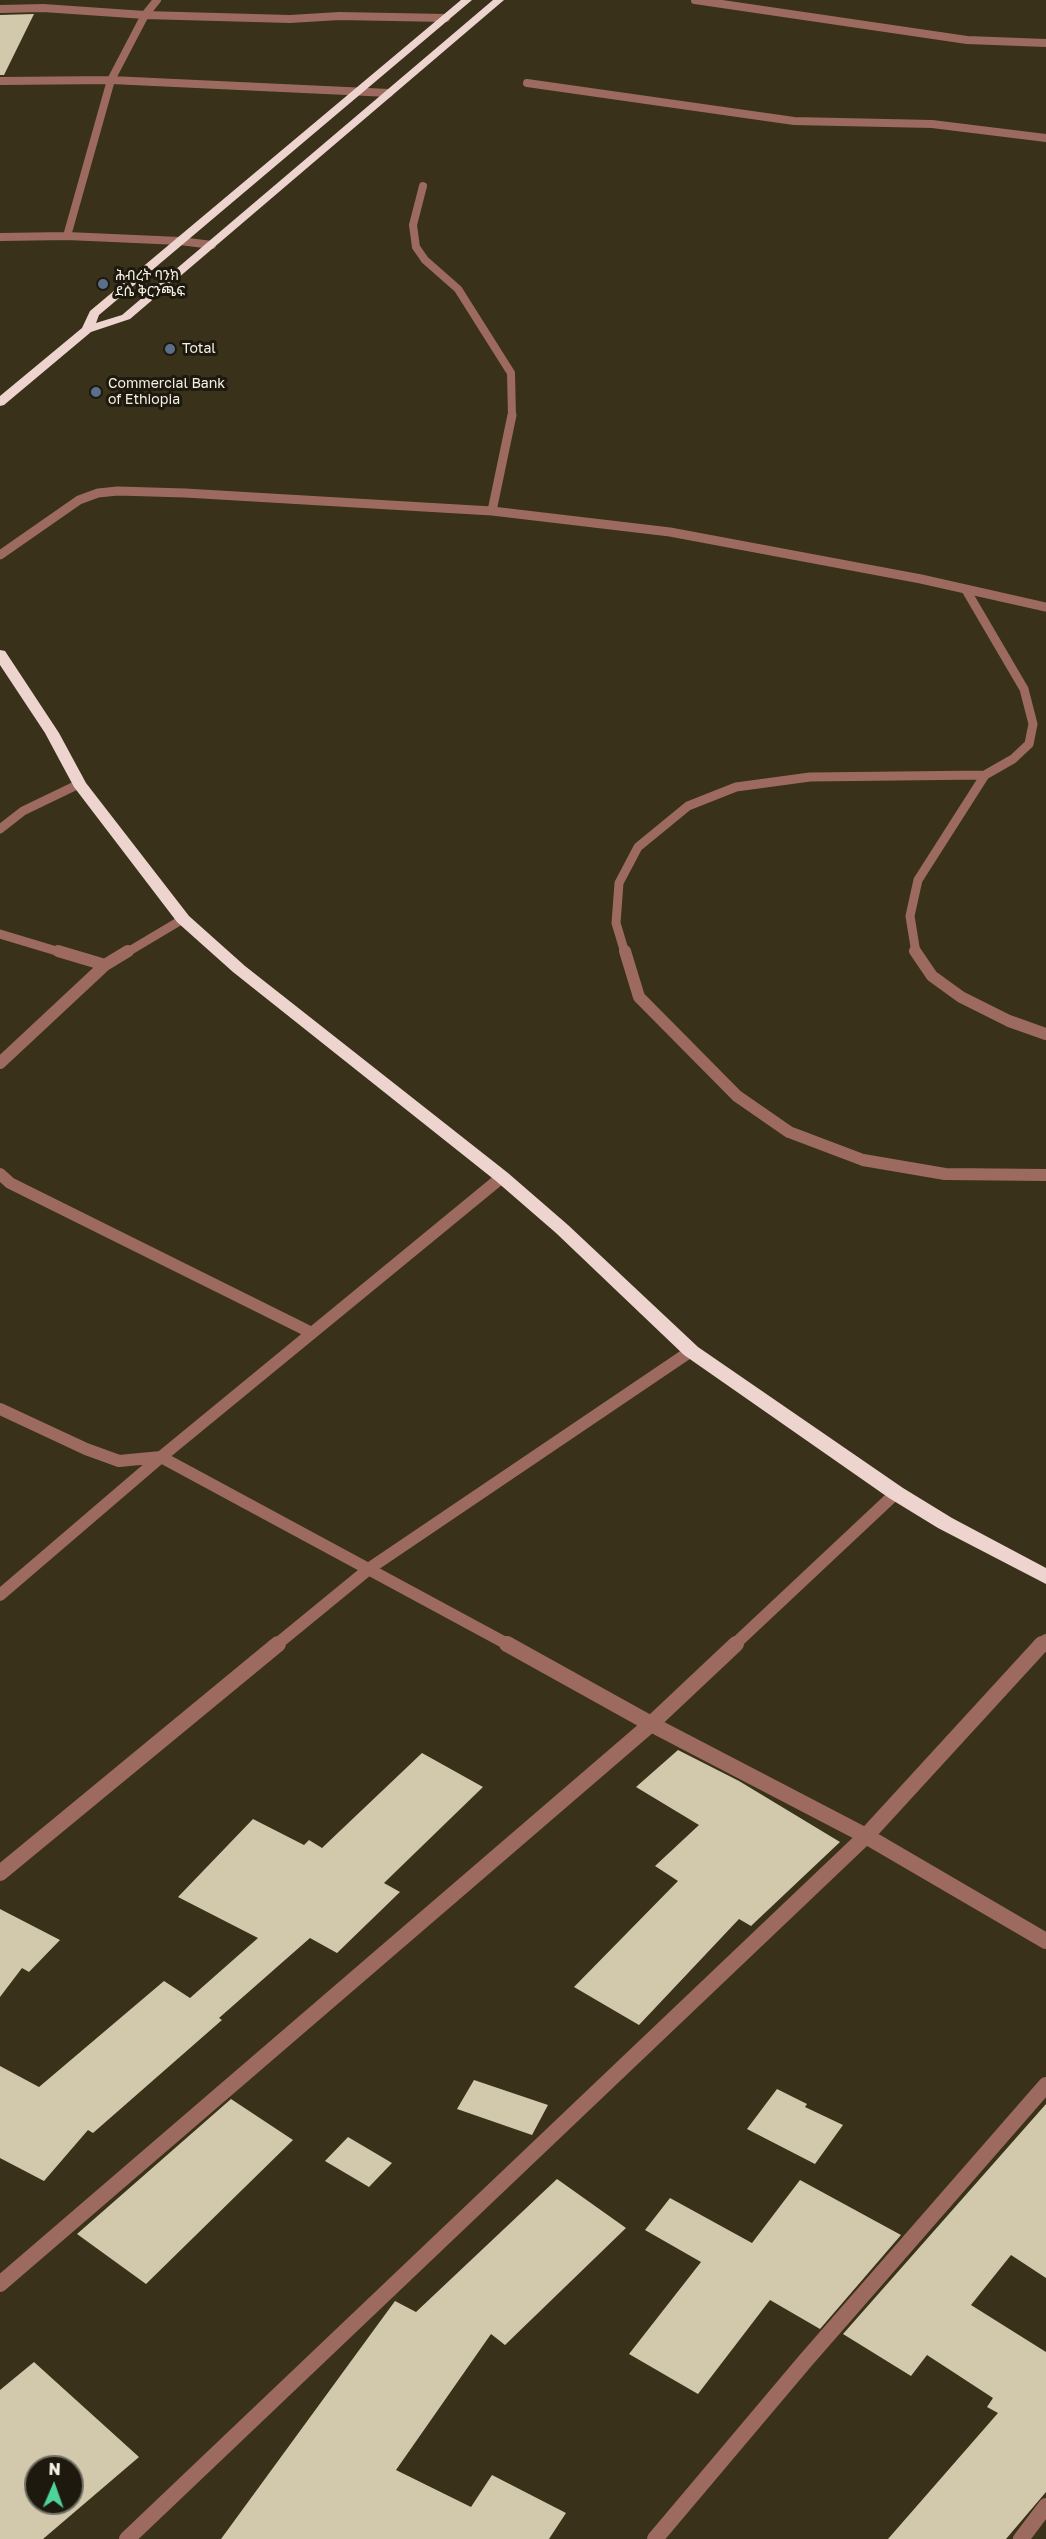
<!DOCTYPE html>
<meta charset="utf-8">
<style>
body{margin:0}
#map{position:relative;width:1046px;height:2539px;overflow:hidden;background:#393119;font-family:"Golos Text",sans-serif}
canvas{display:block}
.north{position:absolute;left:24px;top:2455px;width:60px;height:60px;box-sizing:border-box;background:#1d190f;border:2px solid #736f63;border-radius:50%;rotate:2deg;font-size:16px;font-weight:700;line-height:24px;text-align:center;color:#f5f1e2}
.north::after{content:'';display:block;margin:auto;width:21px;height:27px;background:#4ed399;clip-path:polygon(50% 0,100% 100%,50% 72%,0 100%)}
</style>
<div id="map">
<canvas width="1046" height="2539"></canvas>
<div class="north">N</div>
</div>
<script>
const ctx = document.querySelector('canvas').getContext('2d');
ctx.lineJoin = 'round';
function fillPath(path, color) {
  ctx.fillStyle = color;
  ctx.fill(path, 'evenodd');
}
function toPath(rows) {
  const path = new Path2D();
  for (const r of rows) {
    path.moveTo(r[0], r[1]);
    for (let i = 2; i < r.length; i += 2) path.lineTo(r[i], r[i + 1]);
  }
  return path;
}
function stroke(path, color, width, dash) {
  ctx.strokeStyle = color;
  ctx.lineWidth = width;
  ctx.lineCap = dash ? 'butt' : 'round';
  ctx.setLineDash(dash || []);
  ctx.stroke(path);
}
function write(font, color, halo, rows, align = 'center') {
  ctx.font = font + ' "Golos Text","Noto Sans Ethiopic",sans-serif';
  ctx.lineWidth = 6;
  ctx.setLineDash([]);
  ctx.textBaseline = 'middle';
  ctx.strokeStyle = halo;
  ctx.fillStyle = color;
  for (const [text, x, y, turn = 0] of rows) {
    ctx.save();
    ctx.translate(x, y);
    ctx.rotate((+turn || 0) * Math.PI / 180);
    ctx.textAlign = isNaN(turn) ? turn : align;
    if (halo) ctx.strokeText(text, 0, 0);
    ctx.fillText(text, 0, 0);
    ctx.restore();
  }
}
const building = toPath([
 [34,14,4,75,0,75,0,15],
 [678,1750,739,1781,840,1842,751,1926,739,1919,639,2025,574,1987,678,1881,655,1866,699,1825,636,1787],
 [422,1753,483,1787,384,1883,400,1892,337,1953,310,1938,219,2018,222,2020,93,2133,88,2130,44,2181,0,2158,0,2066,39,2087,164,1981,190,1998,258,1938,178,1897,253,1819,304,1845,309,1840,322,1848],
 [0,1909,60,1940,29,1972,22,1968,0,1997],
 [474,2080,548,2105,532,2135,457,2109],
 [777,2089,807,2104,805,2107,843,2125,815,2164,747,2129],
 [231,2099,293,2140,146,2284,77,2234],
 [1046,2104,1046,2278,1011,2255,971,2305,1046,2352,1046,2492,1006,2539,888,2539,998,2413,987,2407,993,2398,927,2355,911,2376,843,2334],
 [348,2137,392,2163,369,2187,325,2161],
 [557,2179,626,2228,505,2345,491,2334,396,2470,471,2507,492,2475,566,2513,549,2539,221,2539,395,2301,416,2312],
 [800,2180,901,2235,820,2329,770,2300,698,2394,629,2354,701,2262,645,2230,670,2198,752,2243],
 [34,2362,139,2457,43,2539,0,2539,0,2390],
 [36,2467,72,2467,72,2503,36,2503]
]);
const streetFar3 = toPath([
 [695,0,967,40,1046,43],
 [0,9,43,8,145,15,290,19,339,16,446,18],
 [0,81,111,80,389,93],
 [527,83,794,121,932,124,1046,138],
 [423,186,413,225,416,247,425,260,458,289,511,373,512,416],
 [67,236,111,80,145,15,157,0],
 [0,237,67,236,180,241,212,245]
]);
const streetFar2 = toPath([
 [492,511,512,415],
 [0,555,79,500,98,493,118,491,185,493,492,511,670,532,921,579,1046,607],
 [0,829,23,811,79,784],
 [0,934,63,953],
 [126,953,183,919],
 [625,953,616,923,619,883,638,847,688,806,736,787,810,777,985,775],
 [916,953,910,916,918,880,985,775,1013,759,1029,744,1033,724,1024,689,966,590]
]);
const streetFar1 = toPath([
 [58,951,105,965],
 [625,951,639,997,737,1096,789,1132,863,1160,945,1174,1046,1175],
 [915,951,932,976,961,997,1009,1021,1046,1034],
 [0,1063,105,965,128,951],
 [0,1174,10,1183,312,1333],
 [0,1409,86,1449,119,1461,161,1457,509,1645],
 [0,1595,161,1457,502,1177],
 [276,1645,370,1568,691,1351],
 [734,1645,896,1493],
 [1041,1645,1046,1640]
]);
const street = toPath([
 [507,1644,651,1724,866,1836,1046,1941],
 [0,1873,278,1644],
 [0,2284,651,1724,736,1644],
 [127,2539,866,1836,1042,1644],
 [655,2539,806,2360,1046,2085],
 [1021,2539,1046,2506]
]);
const highway = toPath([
 [461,0,472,0,99,315,96,323,122,315,493,0,504,0,130,319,91,332,4,405,0,406,0,396,82,328,90,311,461,0],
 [0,650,5,651,59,733,86,783,189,916,245,966,508,1173,568,1225,698,1347,903,1488,952,1518,1046,1568,1046,1584,938,1528,889,1498,684,1355,556,1233,496,1181,233,972,177,922,74,787,45,733,0,665,0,650]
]);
const markers = [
 [103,284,6,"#5c6f8a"],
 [170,349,6,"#5c6f8a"],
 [96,392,6,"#5c6f8a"]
];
const farPoinames = [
 ["ሕብረት ባንክ",115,276],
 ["ደሴ ቅርንጫፍ",115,292],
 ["Total",182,349],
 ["Commercial Bank",108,384],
 ["of Ethiopia",108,400]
];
fillPath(building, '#d2c9ac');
stroke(streetFar3, '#9d6a5f', 8);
stroke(streetFar2, '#9d6a5f', 9);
stroke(streetFar1, '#9d6a5f', 12);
stroke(street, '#9d6a5f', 16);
fillPath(highway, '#eed4ce');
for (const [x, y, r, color] of markers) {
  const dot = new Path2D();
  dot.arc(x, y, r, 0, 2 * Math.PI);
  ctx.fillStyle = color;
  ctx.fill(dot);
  stroke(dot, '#1d190f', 2);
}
write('14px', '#f5f1e2', '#1d190f', farPoinames, 'left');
</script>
